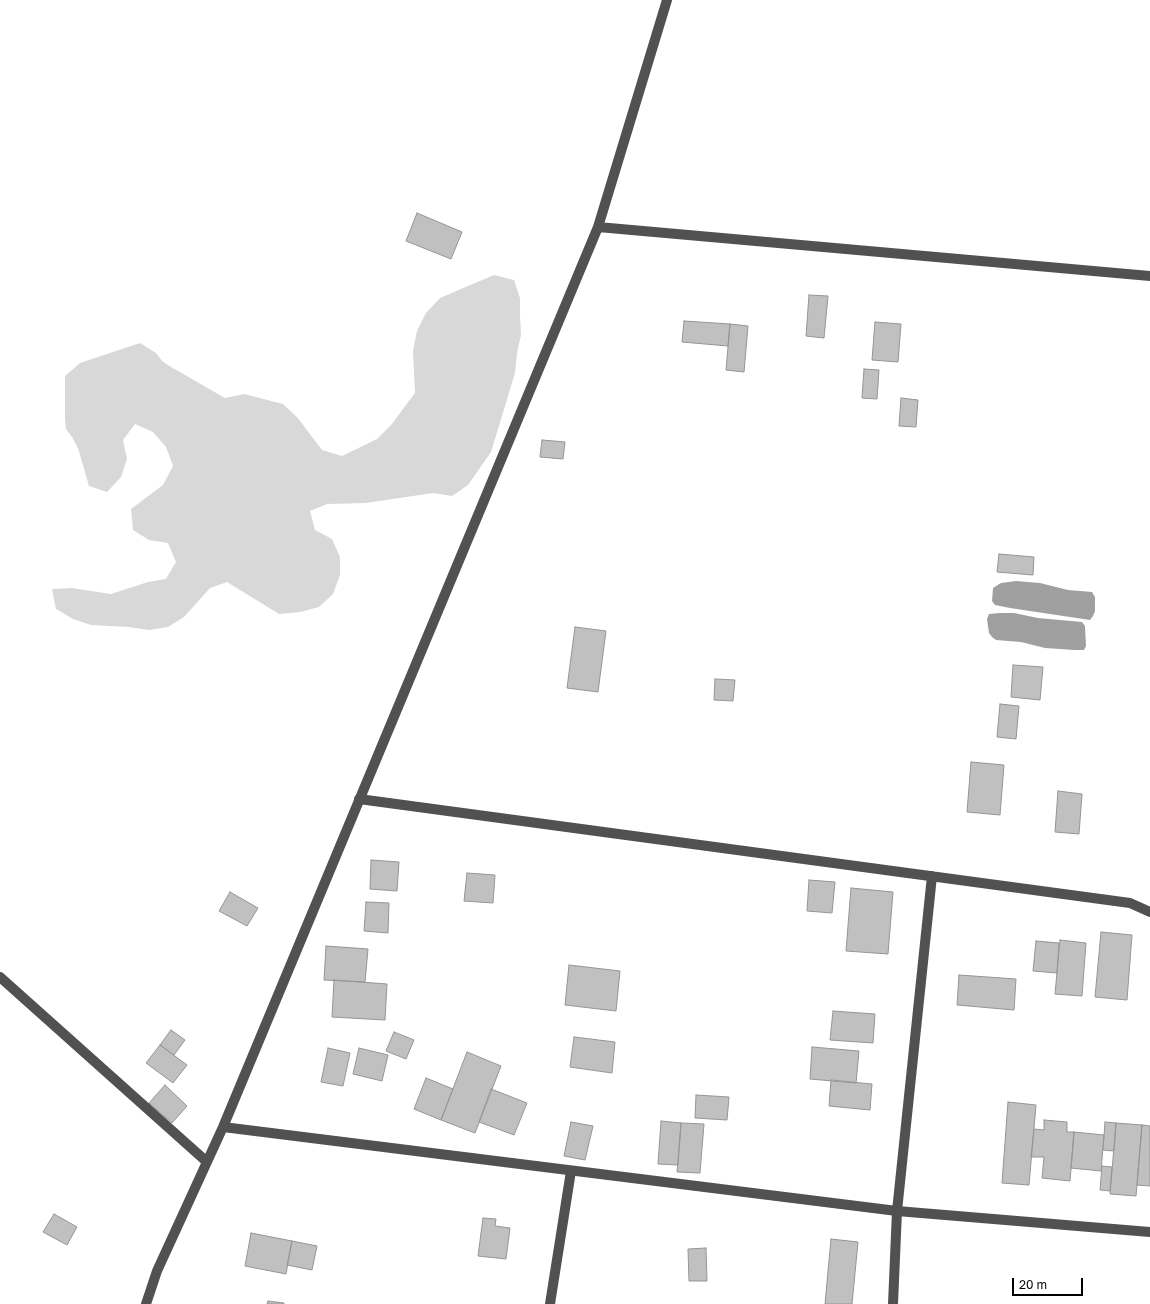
<!DOCTYPE html>
<style>
body{margin:0}
#map{position:relative;width:1150px;height:1304px;overflow:hidden;background:#fff;font-family:"Golos Text",sans-serif}
canvas{display:block}
.scale{position:absolute;left:1012px;top:1278px;width:71px;height:18px;box-sizing:border-box;border:2px solid #000;border-top:0;padding-left:5px;font-size:12px;line-height:14px;white-space:nowrap;color:#000;-webkit-text-stroke:3px #fff;paint-order:stroke}
</style>
<div id="map">
<canvas width="1150" height="1304"></canvas>
<div class="scale">20 m</div>
</div>
<script>
const ctx = document.querySelector('canvas').getContext('2d');
ctx.lineJoin = 'round';
function fillPath(path, color) {
  ctx.fillStyle = color;
  ctx.fill(path, 'evenodd');
}
function toPath(rows) {
  const path = new Path2D();
  for (const r of rows) {
    path.moveTo(r[0], r[1]);
    for (let i = 2; i < r.length; i += 2) path.lineTo(r[i], r[i + 1]);
  }
  return path;
}
function stroke(path, color, width, dash) {
  ctx.strokeStyle = color;
  ctx.lineWidth = width;
  ctx.lineCap = dash ? 'butt' : 'round';
  ctx.setLineDash(dash || []);
  ctx.stroke(path);
}
const green = toPath([
 [494,275,514,280,520,298,520,316,521,335,517,353,515,373,491,452,468,485,452,496,433,493,366,503,327,504,310,511,315,530,332,539,340,557,340,575,333,594,319,607,300,612,279,614,227,582,210,588,184,617,168,627,149,630,129,627,91,625,73,619,56,609,52,589,72,588,111,594,148,582,166,579,176,562,168,543,149,540,133,530,131,509,163,485,173,466,166,447,153,432,135,424,123,440,127,459,121,477,107,492,89,486,78,448,72,437,66,429,65,419,65,376,80,363,140,343,156,353,162,361,171,367,225,398,244,394,283,404,297,417,322,450,342,456,377,439,391,425,415,393,413,351,417,331,426,313,440,298]
]);
const water = toPath([
 [1016,581,1040,583,1068,590,1092,592,1095,597,1095,611,1093,616,1090,620,1010,608,995,605,992,601,993,588,1001,583],
 [1000,613,1014,613,1038,618,1082,622,1085,626,1086,646,1084,650,1075,650,1045,648,1021,642,996,640,992,637,989,633,987,619,989,614]
]);
const building = toPath([
 [417,213,462,232,451,259,406,241,417,213],
 [809,295,828,296,824,338,806,336,809,295],
 [684,321,730,324,728,346,682,342,684,321],
 [875,322,901,324,898,362,872,360,875,322],
 [730,324,748,326,744,372,726,370,730,324],
 [864,369,879,370,877,399,862,398,864,369],
 [901,398,918,400,916,427,899,426,901,398],
 [542,440,565,442,563,459,540,457,542,440],
 [999,554,1034,557,1033,575,997,572,999,554],
 [575,627,606,631,598,692,567,688,575,627],
 [1013,665,1043,667,1040,700,1011,697,1013,665],
 [715,679,735,680,733,701,714,700,715,679],
 [1000,704,1019,706,1016,739,997,737,1000,704],
 [971,762,1004,765,1000,815,967,812,971,762],
 [1058,791,1082,794,1079,834,1055,832,1058,791],
 [371,860,399,862,397,891,370,889,371,860],
 [467,873,495,875,493,903,464,901,467,873],
 [809,880,835,882,832,913,807,911,809,880],
 [851,888,893,892,888,954,846,951,851,888],
 [230,892,258,908,247,926,219,911,230,892],
 [366,902,389,903,388,933,364,931,366,902],
 [1101,932,1132,935,1127,1000,1095,997,1101,932],
 [1060,940,1086,943,1082,996,1055,994,1060,940],
 [1036,941,1059,943,1057,973,1033,971,1036,941],
 [326,946,368,949,365,982,324,980,326,946],
 [569,965,620,971,616,1011,565,1005,569,965],
 [959,975,1016,979,1014,1010,957,1005,959,975],
 [334,980,387,984,385,1020,332,1017,334,980],
 [833,1011,875,1014,873,1043,830,1040,833,1011],
 [171,1030,185,1040,174,1055,160,1045,171,1030],
 [394,1032,414,1040,406,1059,386,1051,394,1032],
 [574,1037,615,1042,612,1073,570,1067,574,1037],
 [160,1045,187,1065,173,1083,146,1063,160,1045],
 [812,1047,859,1051,856,1083,810,1079,812,1047],
 [328,1048,350,1053,343,1086,321,1082,328,1048],
 [359,1048,388,1055,382,1081,353,1074,359,1048],
 [467,1052,501,1066,475,1133,441,1120,467,1052],
 [426,1078,453,1089,441,1120,414,1109,426,1078],
 [831,1080,872,1084,870,1110,829,1106,831,1080],
 [165,1085,187,1106,172,1123,149,1103,165,1085],
 [491,1089,527,1103,514,1135,479,1122,491,1089],
 [696,1095,729,1097,727,1120,695,1118,696,1095],
 [1008,1102,1036,1105,1029,1185,1002,1183,1008,1102],
 [1044,1120,1067,1122,1067,1132,1074,1132,1070,1181,1042,1178,1044,1157,1031,1157,1034,1129,1044,1130,1044,1120],
 [661,1121,681,1123,678,1165,658,1164,661,1121],
 [571,1122,593,1126,585,1160,564,1156,571,1122],
 [1105,1122,1116,1123,1114,1151,1103,1150,1105,1122],
 [681,1123,704,1124,700,1173,677,1172,681,1123],
 [1116,1123,1142,1125,1136,1196,1110,1194,1116,1123],
 [1142,1125,1150,1126,1150,1186,1137,1185,1142,1125],
 [1074,1132,1104,1135,1101,1171,1071,1168,1074,1132],
 [1102,1166,1112,1167,1110,1191,1100,1190,1102,1166],
 [54,1214,77,1227,67,1245,43,1232,54,1214],
 [483,1218,496,1219,495,1226,510,1228,506,1259,478,1256,483,1218],
 [251,1233,292,1241,286,1274,245,1266,251,1233],
 [831,1239,858,1242,852,1304,825,1304,831,1239],
 [292,1241,317,1246,312,1270,287,1265,292,1241],
 [706,1248,707,1281,689,1281,688,1249,706,1248],
 [268,1301,284,1303,284,1304,267,1304,268,1301]
]);
const minor = toPath([
 [598,227,1150,276],
 [359,799,1130,903,1150,912],
 [0,977,207,1162],
 [223,1127,897,1211,1150,1232],
 [146,1304,157,1271,223,1127,598,227,667,0],
 [550,1304,571,1171],
 [893,1304,897,1211,932,876]
]);
fillPath(green, '#d8d8d8');
fillPath(water, '#9f9f9f');
fillPath(building, '#c0c0c0');
stroke(building, '#959595', 1);
stroke(minor, '#515151', 10);
</script>
